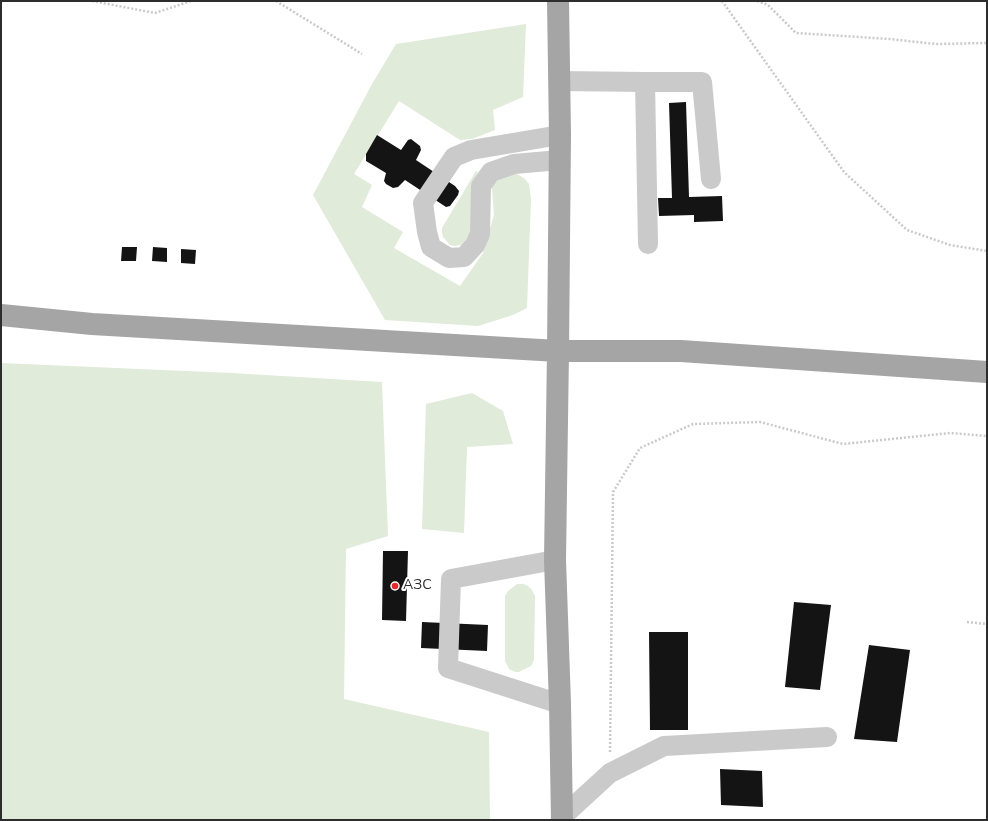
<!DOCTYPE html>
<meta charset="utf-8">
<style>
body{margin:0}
#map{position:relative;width:988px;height:821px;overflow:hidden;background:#fff;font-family:"Nunito Sans",sans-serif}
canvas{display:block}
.frame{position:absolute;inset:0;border:2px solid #2d2d2d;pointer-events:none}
</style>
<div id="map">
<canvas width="988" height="821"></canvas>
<div class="frame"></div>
</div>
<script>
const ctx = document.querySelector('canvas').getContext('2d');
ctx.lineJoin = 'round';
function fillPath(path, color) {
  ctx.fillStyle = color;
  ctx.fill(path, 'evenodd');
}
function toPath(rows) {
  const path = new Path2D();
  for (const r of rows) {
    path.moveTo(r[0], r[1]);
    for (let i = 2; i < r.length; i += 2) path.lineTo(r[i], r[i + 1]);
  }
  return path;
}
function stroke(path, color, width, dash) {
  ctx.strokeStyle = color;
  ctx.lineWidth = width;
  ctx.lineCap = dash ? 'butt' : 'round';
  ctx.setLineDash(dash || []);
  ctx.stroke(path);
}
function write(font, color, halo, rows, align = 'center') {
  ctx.font = font + ' "Nunito Sans",sans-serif';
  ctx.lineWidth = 4;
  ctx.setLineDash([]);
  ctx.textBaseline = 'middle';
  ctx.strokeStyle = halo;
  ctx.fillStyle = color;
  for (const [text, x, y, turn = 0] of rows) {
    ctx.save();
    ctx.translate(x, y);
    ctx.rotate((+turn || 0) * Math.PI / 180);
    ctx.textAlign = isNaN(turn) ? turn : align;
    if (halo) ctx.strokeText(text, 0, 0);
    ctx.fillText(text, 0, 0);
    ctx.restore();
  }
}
const green = toPath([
 [526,24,523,97,493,110,495,130,472,139,460,140,399,101,354,174,372,185,362,207,403,232,394,248,460,286,483,253,494,215,492,187,496,181,512,174,517,174,525,179,529,184,531,199,527,308,513,315,478,326,385,320,313,195,372,84,396,44],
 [476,171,478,172,471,185,471,238,461,245,455,246,450,245,443,237,442,233,442,228],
 [1,363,232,373,382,382,388,536,346,549,344,699,489,732,490,820,1,820],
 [472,393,503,411,513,444,467,447,464,533,422,529,426,404],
 [517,584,524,584,528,586,532,590,535,596,534,660,531,666,519,672,515,672,509,669,505,661,505,596,508,591]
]);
const building = toPath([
 [686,102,689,197,722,196,723,221,694,222,694,215,659,216,658,198,672,198,669,103],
 [377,135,401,150,408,140,411,139,420,146,421,150,416,160,455,186,459,191,458,195,450,206,446,207,405,180,398,187,393,188,386,184,384,181,386,173,366,161,366,154],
 [122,247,137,247,136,261,121,261],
 [153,247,167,248,167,262,152,261],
 [181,249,196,250,195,264,181,263],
 [383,551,408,551,406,621,382,620],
 [794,602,831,605,820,690,785,687],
 [422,622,488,625,487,651,421,648],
 [649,632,688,632,688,730,650,730],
 [869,645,910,650,897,742,854,739],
 [720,769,762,771,763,807,721,805]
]);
const path = toPath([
 [92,1,155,13,191,1],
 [276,1,362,54],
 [722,1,844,172,907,230,950,245,987,251],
 [757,1,768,5,796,33,890,39,936,44,987,43],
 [967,622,987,624],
 [610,752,613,492,640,448,693,424,760,422,843,444,950,433,987,436]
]);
const minor = toPath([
 [559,81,645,82,648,244],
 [645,82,702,82,711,179],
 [560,160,514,164,491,172,481,186,480,234,475,245,464,257,449,258,431,247,427,232,423,203,454,157,471,150,560,135],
 [555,560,451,579,448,668,560,704],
 [562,817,610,773,664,746,827,737]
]);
const major = toPath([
 [558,1,560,135,558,351,555,560,560,704,562,820],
 [1,315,92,324,558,351,681,351,987,372]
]);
const markers = [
 [395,586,4,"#ed2526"]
];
const poiNames = [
 ["АЗС",403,586]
];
fillPath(green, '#e1ebd9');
fillPath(building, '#141414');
stroke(path, '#cacaca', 2.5, [2, 2]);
stroke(minor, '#cacaca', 20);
stroke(major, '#a5a5a5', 22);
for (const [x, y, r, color] of markers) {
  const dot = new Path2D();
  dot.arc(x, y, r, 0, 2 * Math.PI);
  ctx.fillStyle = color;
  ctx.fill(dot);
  stroke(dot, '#fff', 1.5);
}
write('14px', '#2d2d2d', '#fff', poiNames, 'left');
</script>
